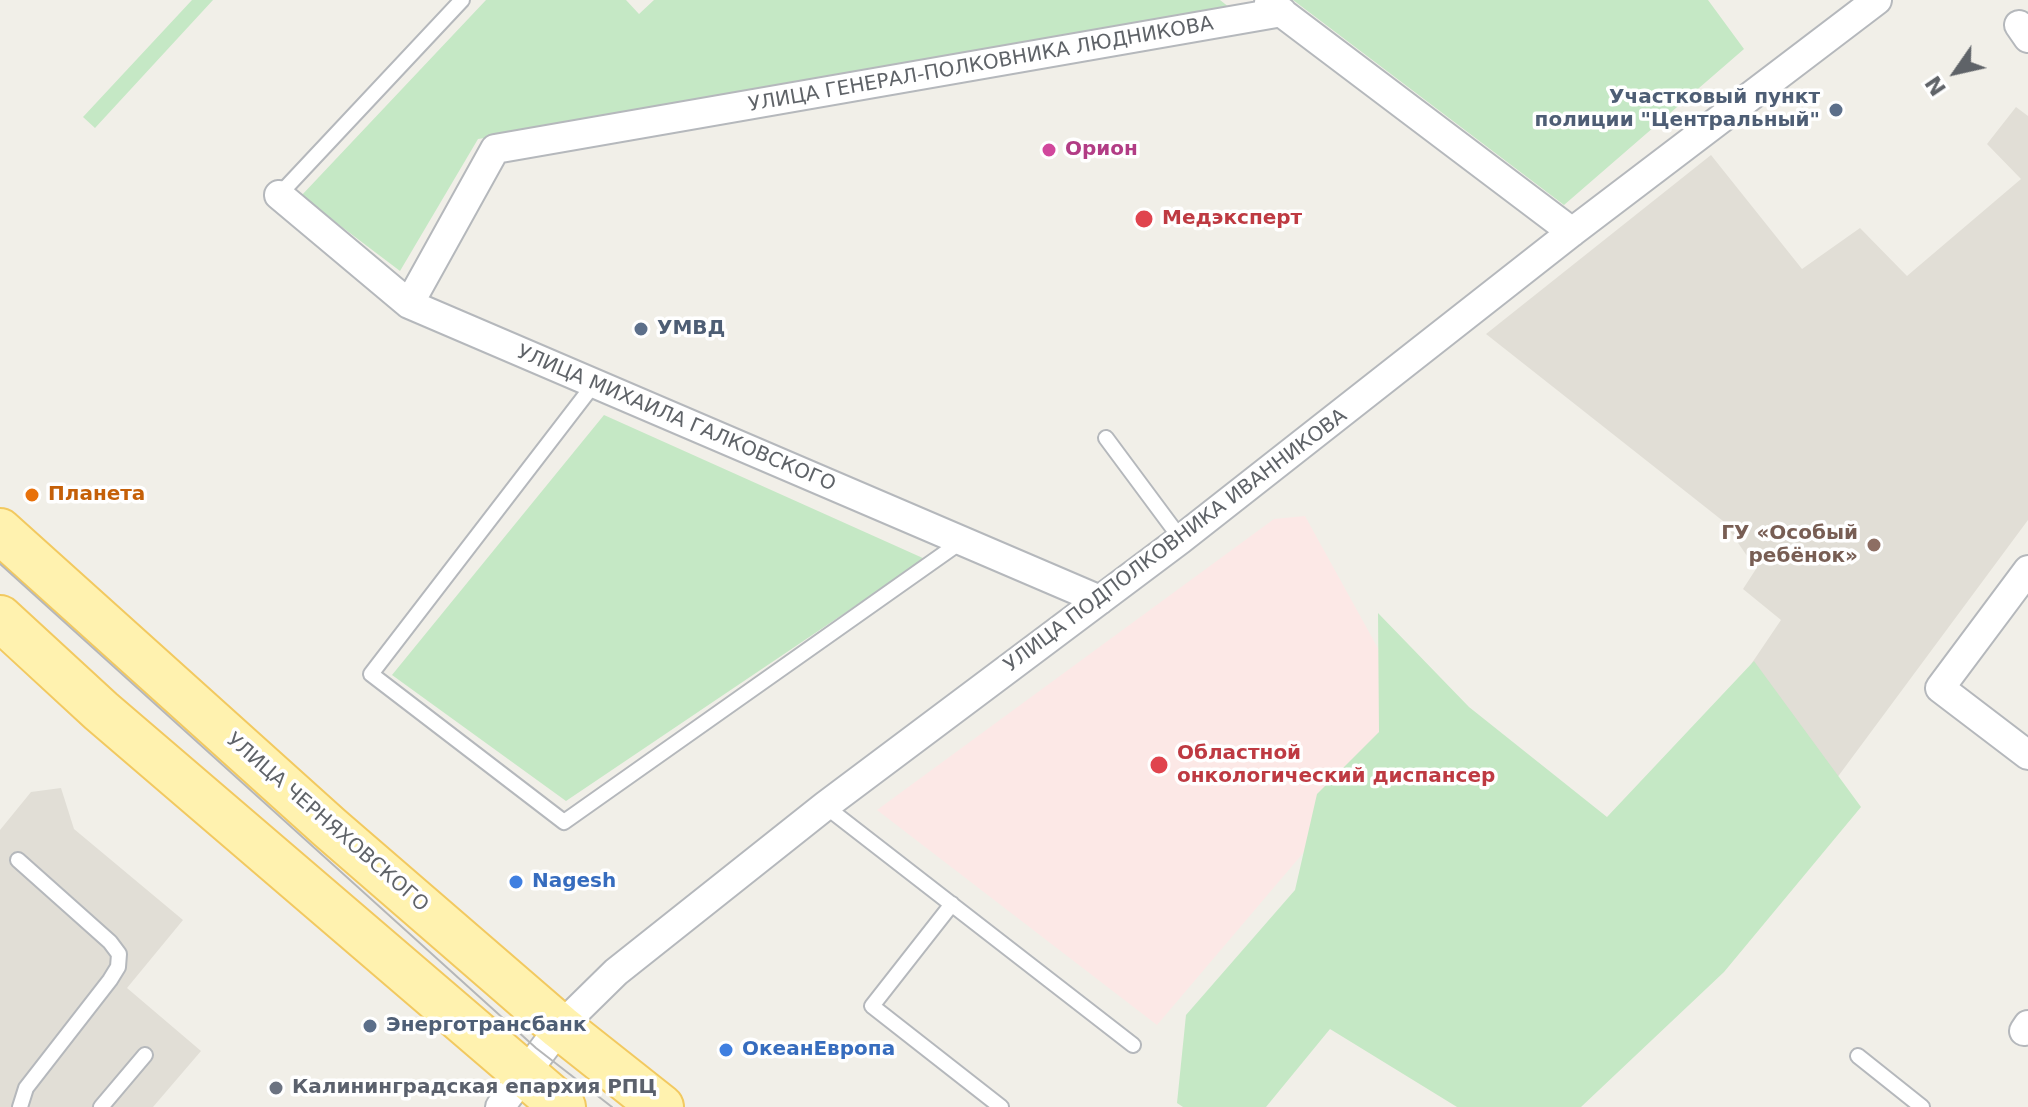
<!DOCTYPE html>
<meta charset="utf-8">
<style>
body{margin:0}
#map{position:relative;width:2028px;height:1107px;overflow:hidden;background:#f1efe8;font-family:"DejaVu Sans",sans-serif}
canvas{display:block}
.north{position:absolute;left:1916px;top:32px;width:80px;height:80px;-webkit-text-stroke:6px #fff;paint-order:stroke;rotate:236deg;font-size:22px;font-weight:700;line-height:32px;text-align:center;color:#5f6368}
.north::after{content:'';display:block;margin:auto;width:28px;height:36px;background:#5f6368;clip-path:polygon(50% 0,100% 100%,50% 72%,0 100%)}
</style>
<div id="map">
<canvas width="2028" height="1107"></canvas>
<div class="north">N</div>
</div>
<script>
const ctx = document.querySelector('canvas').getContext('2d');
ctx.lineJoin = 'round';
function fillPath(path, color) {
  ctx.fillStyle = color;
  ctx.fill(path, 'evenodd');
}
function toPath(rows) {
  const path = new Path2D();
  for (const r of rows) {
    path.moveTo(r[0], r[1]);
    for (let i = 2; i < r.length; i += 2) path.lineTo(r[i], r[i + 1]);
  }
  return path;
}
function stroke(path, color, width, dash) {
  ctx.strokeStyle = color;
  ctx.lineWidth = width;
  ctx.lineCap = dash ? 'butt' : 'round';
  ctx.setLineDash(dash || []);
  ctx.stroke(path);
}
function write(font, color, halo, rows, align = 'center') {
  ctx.font = font + ' "DejaVu Sans",sans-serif';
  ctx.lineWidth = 7;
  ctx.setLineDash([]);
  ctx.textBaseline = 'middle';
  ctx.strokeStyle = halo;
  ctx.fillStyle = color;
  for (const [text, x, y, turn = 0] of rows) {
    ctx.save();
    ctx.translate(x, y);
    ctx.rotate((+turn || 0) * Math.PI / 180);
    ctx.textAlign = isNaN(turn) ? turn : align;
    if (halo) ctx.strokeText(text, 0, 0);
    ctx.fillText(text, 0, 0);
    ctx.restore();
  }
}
const education = toPath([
 [2016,107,2028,116,2028,520,1705,956,1603,883,1781,620,1743,589,1756,569,1723,521,1486,334,1711,155,1802,269,1860,228,1907,276,2021,179,1987,144],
 [61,788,74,829,183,920,127,988,201,1051,153,1107,0,1107,0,830,31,792]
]);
const medical = toPath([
 [1305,516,1417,719,1157,1025,877,810,1274,519]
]);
const green = toPath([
 [192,0,213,0,95,128,83,117],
 [486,0,626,0,639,14,654,0,1220,0,1244,19,478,139,400,271,301,196],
 [1293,0,1708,0,1744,49,1564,205],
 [604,415,925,559,566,801,392,675],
 [1378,613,1469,707,1607,817,1754,661,1861,807,1724,972,1581,1107,1457,1107,1330,1029,1266,1107,1183,1107,1177,1103,1186,1015,1295,890,1317,794,1379,732]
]);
const lane = toPath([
 [279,195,462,0],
 [594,384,371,674,564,822,962,541],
 [1106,438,1181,539],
 [825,806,1133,1045],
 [18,860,110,942,119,954,118,967,110,980,26,1088,20,1107],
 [952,904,872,1006,1001,1107],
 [1858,1056,1922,1107],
 [101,1107,145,1055]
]);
const street = toPath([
 [1269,3,1572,232],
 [2019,25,2028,38],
 [279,195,409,304,1100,600],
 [409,304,495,149,1282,12],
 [2028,570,1940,688,2028,755],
 [2024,1031,2028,1025],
 [500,1107,560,1027,616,972,825,806,1181,539,1572,232,1877,0]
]);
const primary = toPath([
 [0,531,330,828,560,1027,661,1107],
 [0,618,101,711,563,1107]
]);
const tram = toPath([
 [0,564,536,1048,612,1107]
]);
const markers = [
 [1836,110,8,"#5c6f8a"],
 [1049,150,8,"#d1479c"],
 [1144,219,10,"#e0444e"],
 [641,329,8,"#5c6f8a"],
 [32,495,8,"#e8710a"],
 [1874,545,8,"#8d6e63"],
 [1159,765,10,"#e0444e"],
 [516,882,8,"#3f7fe0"],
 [370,1026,8,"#5c6f8a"],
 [726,1050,8,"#3f7fe0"],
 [276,1088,8,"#6b7280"]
];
const streetNames = [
 ["УЛИЦА ГЕНЕРАЛ-ПОЛКОВНИКА ЛЮДНИКОВА",981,65,-10],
 ["УЛИЦА МИХАИЛА ГАЛКОВСКОГО",676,419,23],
 ["УЛИЦА ПОДПОЛКОВНИКА ИВАННИКОВА",1176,541,-37],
 ["УЛИЦА ЧЕРНЯХОВСКОГО",327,823,41]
];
const serviceNames = [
 ["Участковый пункт",1820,98,"right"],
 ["полиции \"Центральный\"",1820,121,"right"],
 ["УМВД",657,329],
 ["Энерготрансбанк",386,1026]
];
const hotelNames = [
 ["Орион",1065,150]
];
const healthNames = [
 ["Медэксперт",1162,219],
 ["Областной",1177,754],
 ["онкологический диспансер",1177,777]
];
const foodNames = [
 ["Планета",48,495]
];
const educationNames = [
 ["ГУ «Особый",1858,534],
 ["ребёнок»",1858,557]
];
const shopNames = [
 ["Nagesh",532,882],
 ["ОкеанЕвропа",742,1050]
];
const worshipNames = [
 ["Калининградская епархия РПЦ",292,1088]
];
fillPath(education, '#e1ded6');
fillPath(medical, '#fce8e6');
fillPath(green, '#c5e8c5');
stroke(lane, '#b5b8bc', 18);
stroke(street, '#b5b8bc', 32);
stroke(primary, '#f2c960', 48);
stroke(lane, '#fff', 14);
stroke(street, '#fff', 28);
stroke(primary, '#fff2af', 44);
stroke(tram, '#b6b7b8', 2);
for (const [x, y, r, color] of markers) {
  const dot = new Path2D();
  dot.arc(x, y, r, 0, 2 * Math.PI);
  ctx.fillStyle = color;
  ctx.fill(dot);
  stroke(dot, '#fff', 3);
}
write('20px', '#5f6368', '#fff', streetNames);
write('bold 20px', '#4e5e75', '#fff', serviceNames, 'left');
write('bold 20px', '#b23c85', '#fff', hotelNames, 'left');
write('bold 20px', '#be3a42', '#fff', healthNames, 'left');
write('bold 20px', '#c56008', '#fff', foodNames, 'left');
write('bold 20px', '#785e54', '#fff', educationNames, 'right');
write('bold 20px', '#366cbe', '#fff', shopNames, 'left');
write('bold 20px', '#5b616d', '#fff', worshipNames, 'left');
</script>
